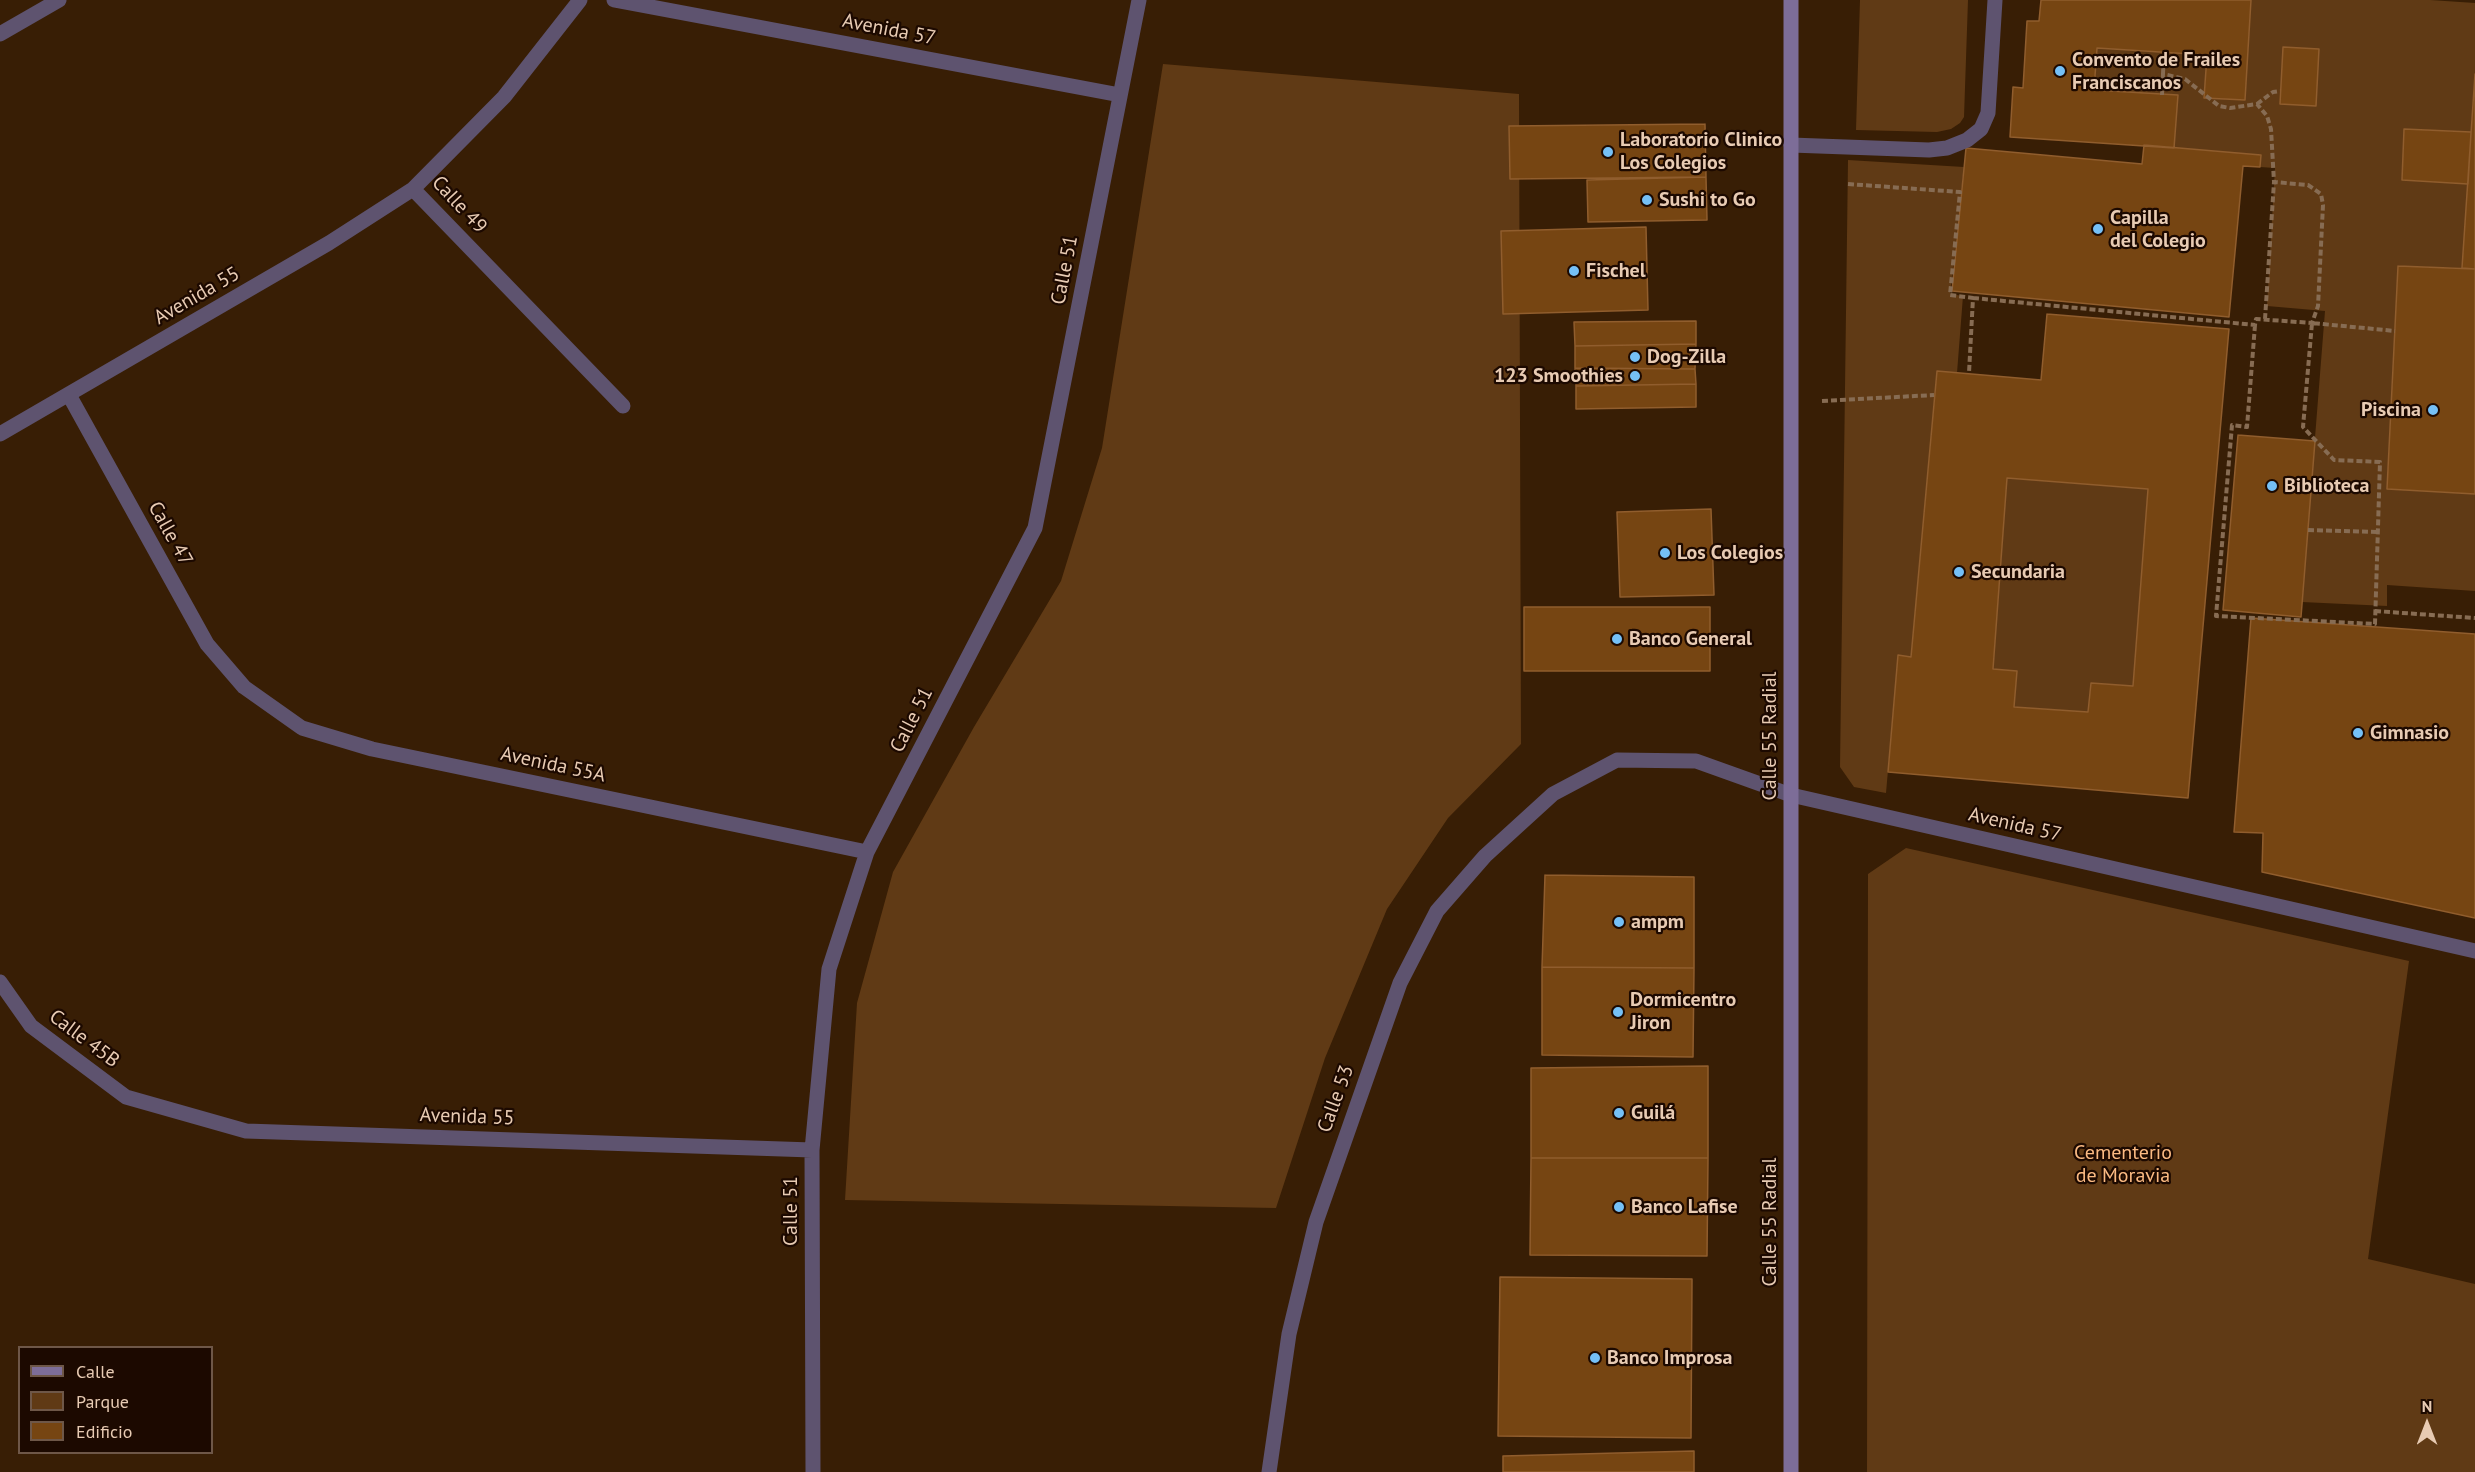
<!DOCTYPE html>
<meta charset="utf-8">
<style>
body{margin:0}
#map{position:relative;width:2475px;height:1472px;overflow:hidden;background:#381e05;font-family:"PT Sans",sans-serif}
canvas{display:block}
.legend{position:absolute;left:18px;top:1346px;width:195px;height:108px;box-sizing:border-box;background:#1c0900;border:2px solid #6e5748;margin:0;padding:8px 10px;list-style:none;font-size:18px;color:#e8cbb3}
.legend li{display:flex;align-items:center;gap:12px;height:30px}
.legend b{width:30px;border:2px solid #6e5748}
.north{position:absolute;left:2397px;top:1394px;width:60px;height:60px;-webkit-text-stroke:4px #1c0900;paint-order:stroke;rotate:0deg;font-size:16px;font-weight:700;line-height:24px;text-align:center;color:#e8cbb3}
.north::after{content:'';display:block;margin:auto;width:21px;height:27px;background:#e8cbb3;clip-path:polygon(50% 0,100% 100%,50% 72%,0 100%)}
</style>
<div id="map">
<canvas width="2475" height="1472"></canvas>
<ul class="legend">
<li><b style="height:8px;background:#7d6d98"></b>Calle</li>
<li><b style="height:16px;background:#603a15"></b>Parque</li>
<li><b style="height:16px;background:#764512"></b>Edificio</li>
</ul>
<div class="north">N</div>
</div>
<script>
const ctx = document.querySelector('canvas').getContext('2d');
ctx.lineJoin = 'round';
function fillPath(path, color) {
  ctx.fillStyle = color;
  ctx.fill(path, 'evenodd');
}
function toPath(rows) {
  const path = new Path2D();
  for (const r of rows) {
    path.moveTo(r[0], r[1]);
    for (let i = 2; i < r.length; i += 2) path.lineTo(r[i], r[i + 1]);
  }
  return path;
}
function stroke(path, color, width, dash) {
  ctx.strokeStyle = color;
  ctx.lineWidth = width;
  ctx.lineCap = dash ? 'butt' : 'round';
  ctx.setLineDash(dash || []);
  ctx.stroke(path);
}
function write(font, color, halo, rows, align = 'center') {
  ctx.font = font + ' "PT Sans",sans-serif';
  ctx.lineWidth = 4.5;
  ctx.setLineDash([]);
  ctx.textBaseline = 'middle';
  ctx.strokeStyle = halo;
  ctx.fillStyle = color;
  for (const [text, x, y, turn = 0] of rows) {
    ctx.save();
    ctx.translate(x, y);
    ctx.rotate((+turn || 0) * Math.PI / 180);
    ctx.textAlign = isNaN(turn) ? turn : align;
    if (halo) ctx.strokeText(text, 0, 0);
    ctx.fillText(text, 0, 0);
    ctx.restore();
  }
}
const green = toPath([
 [1860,0,1968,0,1964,117,1960,123,1951,129,1937,132,1856,130],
 [2247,0,2430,0,2475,3,2475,74,2471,132,2404,129,2402,180,2468,184,2462,268,2398,266,2387,489,2475,494,2475,591,2387,585,2387,606,2302,602,2325,311,2267,306,2275,168,2260,167,2261,155,2174,148,2094,90,2097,48,2207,55,2204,98,2245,100,2251,1],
 [1163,64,1519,94,1521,744,1448,818,1387,909,1325,1058,1276,1208,845,1200,857,1003,893,872,974,727,1061,581,1102,448],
 [1848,160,1964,167,1950,294,1963,296,1957,373,1937,371,1911,657,1898,656,1886,793,1854,787,1840,767],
 [2007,478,2148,489,2133,686,2091,683,2088,712,2014,707,2017,672,1993,669],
 [1906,848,2409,961,2368,1259,2475,1284,2475,1472,1867,1472,1868,874]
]);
const building = toPath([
 [2041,0,2251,0,2245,100,2204,98,2207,55,2097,48,2094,90,2178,95,2174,148,2010,137,2013,87,2023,88,2027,21,2039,21,2041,0],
 [2283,47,2319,49,2316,106,2280,104,2283,47],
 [2475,74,2475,269,2462,268,2475,74],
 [1705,124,1706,177,1510,179,1509,126,1705,124],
 [2404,129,2471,132,2468,184,2402,180,2404,129],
 [2144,145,2261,155,2260,167,2243,166,2229,317,1952,291,1966,148,2142,164,2144,145],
 [1706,177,1707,220,1588,222,1587,180,1706,177],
 [1646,227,1648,310,1503,314,1501,231,1646,227],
 [2398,266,2475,269,2475,494,2387,489,2398,266],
 [2047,314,2229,329,2188,798,1888,772,1898,655,1911,657,1937,371,2041,380,2047,314],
 [2007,478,2148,489,2133,686,2091,683,2088,712,2014,707,2017,671,1993,669,2007,478],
 [1696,321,1696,344,1575,346,1574,322,1696,321],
 [1696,344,1695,369,1575,368,1575,346,1696,344],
 [1575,368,1695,369,1696,384,1576,386,1575,368],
 [1696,384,1696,407,1576,409,1576,386,1696,384],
 [2238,435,2315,441,2301,617,2223,610,2238,435],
 [1711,509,1714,595,1620,597,1617,512,1711,509],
 [1524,607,1710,607,1710,671,1524,671,1524,607],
 [2251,618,2475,634,2475,918,2262,872,2263,833,2234,832,2251,618],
 [1545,875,1694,877,1694,968,1542,967,1545,875],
 [1542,967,1694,968,1693,1057,1542,1055,1542,967],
 [1708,1066,1708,1158,1531,1158,1531,1068,1708,1066],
 [1531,1158,1708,1158,1707,1256,1530,1255,1531,1158],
 [1500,1277,1692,1279,1691,1438,1498,1436,1500,1277],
 [1694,1451,1694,1472,1503,1472,1503,1456,1694,1451]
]);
const path = toPath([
 [2163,74,2164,53],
 [2257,104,2273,92,2280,91],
 [1848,184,1960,192,1950,295,1973,298,1969,373],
 [1973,298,2255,325,2256,319,2312,323,2318,306,2323,205,2321,194,2308,185,2274,182,2271,129,2267,116,2257,104,2230,108,2219,106,2185,79,2163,74,2162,95],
 [2265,319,2274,182],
 [2255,325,2247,427,2232,425,2216,616,2375,624,2380,462,2334,460,2303,427,2312,323,2395,331],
 [1822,401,1934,395],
 [2308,530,2378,532],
 [2375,611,2475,618]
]);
const lane = toPath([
 [1791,145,1929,150,1947,148,1967,140,1981,129,1988,113,1995,0]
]);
const street = toPath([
 [614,0,1120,95],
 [0,34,59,0],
 [413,189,623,406],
 [69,395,207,644,244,687,302,728,372,749,867,852],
 [0,434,329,243,413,189,504,97,580,0],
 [0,982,31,1026,126,1097,246,1131,812,1150],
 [813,1472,812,1150,829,969,867,852,1035,528,1139,0],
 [1269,1472,1289,1334,1316,1222,1400,983,1437,911,1485,856,1553,794,1617,760,1696,761,1791,795,2475,951]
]);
const secondary = toPath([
 [1791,1472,1791,0]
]);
const markers = [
 [2060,71,6,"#75c0f6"],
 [1608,152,6,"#75c0f6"],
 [1647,200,6,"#75c0f6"],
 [2098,229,6,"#75c0f6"],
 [1574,271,6,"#75c0f6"],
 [1635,357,6,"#75c0f6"],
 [1635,376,6,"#75c0f6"],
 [2433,410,6,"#75c0f6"],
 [2272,486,6,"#75c0f6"],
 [1665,553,6,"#75c0f6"],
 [1959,572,6,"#75c0f6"],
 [1617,639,6,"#75c0f6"],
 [2358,733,6,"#75c0f6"],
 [1619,922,6,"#75c0f6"],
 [1618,1012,6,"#75c0f6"],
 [1619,1113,6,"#75c0f6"],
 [1619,1207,6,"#75c0f6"],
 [1595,1358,6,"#75c0f6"]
];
const streetNames = [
 ["Avenida 57",889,30,11],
 ["Calle 49",459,205,47],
 ["Calle 51",1065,270,-79],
 ["Avenida 55",197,296,-30],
 ["Calle 47",170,534,61],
 ["Calle 51",912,720,-63],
 ["Calle 55 Radial",1770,736,-90],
 ["Avenida 55A",553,765,12],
 ["Avenida 57",2015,825,13],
 ["Calle 45B",84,1039,37],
 ["Calle 53",1336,1099,-70],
 ["Avenida 55",467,1117,2],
 ["Calle 51",791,1211,-90],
 ["Calle 55 Radial",1770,1222,-90]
];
const poiNames = [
 ["Convento de Frailes",2072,60],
 ["Franciscanos",2072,83],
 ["Laboratorio Clinico",1620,140],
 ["Los Colegios",1620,163],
 ["Sushi to Go",1659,200],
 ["Capilla",2110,218],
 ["del Colegio",2110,241],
 ["Fischel",1586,271],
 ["Dog-Zilla",1647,357],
 ["123 Smoothies",1623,376,"right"],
 ["Piscina",2421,410,"right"],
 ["Biblioteca",2284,486],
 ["Los Colegios",1677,553],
 ["Secundaria",1971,572],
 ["Banco General",1629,639],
 ["Gimnasio",2370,733],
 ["ampm",1631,922],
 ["Dormicentro",1630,1000],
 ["Jiron",1630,1023],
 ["Guilá",1631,1113],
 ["Banco Lafise",1631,1207],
 ["Banco Improsa",1607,1358]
];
const parkNames = [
 ["Cementerio",2123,1153],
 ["de Moravia",2123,1176]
];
fillPath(green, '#603a15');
fillPath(building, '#764512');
stroke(building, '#905d2d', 1.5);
stroke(path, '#876c53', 4, [6, 3]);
stroke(lane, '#5e536f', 15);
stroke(street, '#5e536f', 15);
stroke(secondary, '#7d6d98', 15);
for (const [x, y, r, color] of markers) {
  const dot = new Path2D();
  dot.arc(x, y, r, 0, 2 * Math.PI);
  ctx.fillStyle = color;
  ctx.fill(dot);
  stroke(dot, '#1c0900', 2);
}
write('20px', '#e8cbb3', '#1c0900', streetNames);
write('bold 20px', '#e8cbb3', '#1c0900', poiNames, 'left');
write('20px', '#fbba82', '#1c0900', parkNames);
</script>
